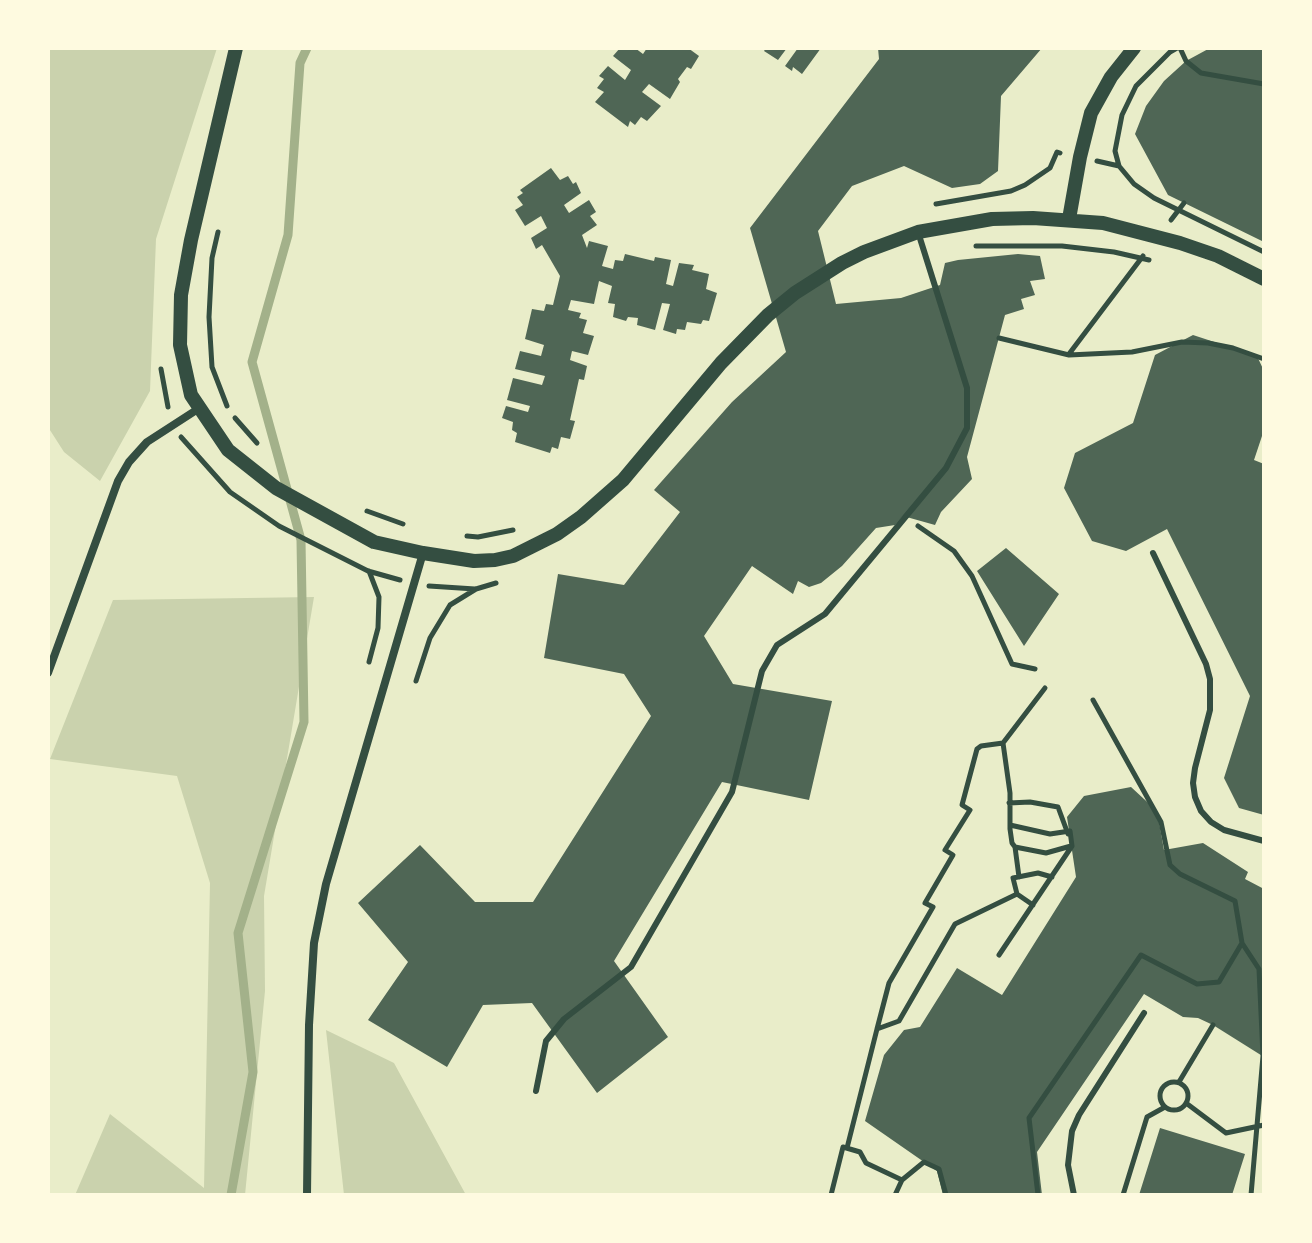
<!DOCTYPE html>
<style>
body{margin:0}
#map{position:relative;width:1312px;height:1243px;overflow:hidden;background:#e9edc9;font-family:Rubik,sans-serif}
canvas{display:block}
.frame{position:absolute;inset:0;border:50px solid #fefae0;pointer-events:none}
</style>
<div id="map">
<canvas width="1312" height="1243"></canvas>
<div class="frame"></div>
</div>
<script>
const ctx = document.querySelector('canvas').getContext('2d');
ctx.lineJoin = 'round';
function fillPath(path, color) {
  ctx.fillStyle = color;
  ctx.fill(path, 'evenodd');
}
function toPath(rows) {
  const path = new Path2D();
  for (const r of rows) {
    if (r.length === 3) {
      path.moveTo(r[0] + r[2], r[1]);
      path.arc(r[0], r[1], r[2], 0, 2 * Math.PI);
      continue;
    }
    path.moveTo(r[0], r[1]);
    for (let i = 2; i < r.length; i += 2) path.lineTo(r[i], r[i + 1]);
  }
  return path;
}
function stroke(path, color, width, dash) {
  ctx.strokeStyle = color;
  ctx.lineWidth = width;
  ctx.lineCap = dash ? 'butt' : 'round';
  ctx.setLineDash(dash || []);
  ctx.stroke(path);
}
const green = toPath([
 [48,48,217,48,156,239,150,391,100,481,64,452,48,427],
 [314,597,264,896,265,991,245,1195,75,1195,110,1114,204,1188,210,883,177,776,50,759,113,600],
 [326,1030,394,1063,466,1195,344,1195]
]);
const stream = toPath([
 [231,1195,253,1072,238,933,304,722,301,540,252,362,288,235,300,63,307,48]
]);
const building = toPath([
 [620,48,635,48,643,54,647,48,688,48,699,56,691,69,687,67,678,79,680,82,670,99,649,84,642,92,661,106,647,121,641,117,635,125,630,121,628,127,595,102,604,92,597,88,604,79,599,76,608,66,625,80,631,70,613,56],
 [766,48,787,48,778,60,764,51],
 [798,48,821,48,802,74,793,67,792,71,785,66],
 [878,48,1042,48,1001,96,998,171,980,184,952,188,904,166,852,186,818,231,836,304,901,298,940,285,945,263,958,260,1018,254,1040,256,1045,279,1030,281,1035,295,1021,299,1024,309,1005,315,967,457,972,479,941,512,935,525,903,516,895,525,876,528,842,566,821,583,809,587,798,581,793,594,752,566,704,636,733,684,832,701,809,800,722,782,614,961,668,1037,597,1093,532,1003,483,1005,447,1067,368,1020,408,962,358,903,420,845,475,902,533,902,651,716,624,674,544,658,558,574,624,585,680,512,654,490,732,402,786,352,750,228,879,59],
 [1210,48,1264,48,1264,242,1168,195,1135,134,1146,106,1164,81,1186,61],
 [551,168,560,180,568,176,573,184,576,182,581,193,564,205,569,213,589,200,596,212,590,216,597,225,582,235,587,248,589,241,608,246,602,266,613,269,615,260,623,261,625,254,654,261,655,257,671,260,666,284,673,286,679,263,694,265,692,270,709,274,706,289,717,293,709,321,703,320,701,324,687,322,685,330,677,329,676,334,663,330,670,304,662,303,655,330,637,325,638,318,628,317,626,321,613,317,615,304,608,303,612,286,599,281,594,304,571,300,568,310,581,313,579,318,587,320,583,333,594,336,588,355,572,351,570,360,587,366,584,380,579,379,570,420,575,421,570,439,561,437,558,449,552,447,550,453,515,442,517,433,512,430,513,422,502,418,506,406,528,412,530,406,507,400,513,378,542,385,545,376,515,369,520,351,541,356,544,345,525,339,532,309,544,311,546,304,553,305,560,276,542,245,536,249,531,238,547,228,541,216,525,226,515,210,523,205,517,197,523,193,520,190],
 [1193,335,1257,356,1264,371,1264,430,1254,460,1264,464,1264,815,1239,808,1224,778,1250,696,1167,529,1126,551,1092,541,1064,488,1075,453,1133,423,1155,355],
 [1006,548,1059,594,1024,646,977,571],
 [1131,787,1157,811,1164,850,1203,843,1248,872,1245,879,1264,889,1264,1057,1213,1025,1198,1018,1183,1017,1144,994,1037,1152,1042,1195,943,1195,937,1171,865,1121,884,1055,904,1030,920,1027,957,968,1002,995,1076,877,1067,817,1084,796],
 [1160,1128,1245,1154,1232,1195,1139,1195]
]);
const path = toPath([
 [1177,48,1170,52,1136,86,1122,115,1115,151,1119,166,1134,184,1154,198,1264,252],
 [1180,48,1186,61,1201,73,1264,84],
 [1097,161,1119,166],
 [936,204,1011,191,1025,185,1050,168,1057,152,1060,153],
 [1171,220,1184,203],
 [218,232,212,258,209,317,212,367,227,406],
 [976,246,1062,246,1114,252,1149,260],
 [999,338,1069,355,1132,352,1182,342,1208,343,1233,348,1264,359],
 [1069,354,1143,256],
 [161,369,168,407],
 [235,418,257,443],
 [181,437,230,492,279,526,368,571,400,580],
 [367,511,403,524],
 [918,526,954,551,972,576,1012,664,1035,669],
 [467,536,478,537,513,530],
 [369,571,379,597,378,628,369,662],
 [429,586,475,589],
 [416,681,430,638,450,605,476,589,496,583],
 [1003,743,1010,793,1010,829,1012,843,1015,847,1019,877],
 [1009,803,1030,802,1058,807,1068,834],
 [1015,847,1046,853,1071,846],
 [1033,905,1017,894,1013,878,1038,873,1052,877],
 [1242,943,1259,969,1263,1056,1251,1195],
 [999,955,1072,846,1070,831,1050,834,1010,825],
 [877,1029,889,983,933,907,925,903,953,855,945,850,970,810,962,805,977,749,981,746,1003,743,1045,688],
 [1174,1096,14],
 [1179,1082,1213,1025],
 [1186,1103,1226,1133,1264,1125],
 [847,1148,877,1029,899,1021,955,924,1017,894],
 [831,1195,843,1147,860,1152,866,1163,902,1180,924,1162,939,1169,946,1195],
 [895,1195,902,1180],
 [1038,1195,1029,1118,1141,955,1197,984,1219,982,1242,943,1235,901,1180,874,1170,865,1161,822,1093,700],
 [1123,1195,1147,1117,1165,1107]
]);
const service = toPath([
 [1153,553,1206,664,1210,679,1210,710,1195,768,1193,783,1195,797,1201,811,1211,822,1224,830,1264,841],
 [536,1091,546,1041,564,1019,631,967,732,792,762,671,777,645,825,614,946,468,967,428,967,388,918,232],
 [1074,1195,1068,1165,1072,1131,1079,1115,1144,1013]
]);
const minor = toPath([
 [48,673,118,481,129,462,147,442,198,409],
 [307,1195,309,1025,314,943,326,884,423,553]
]);
const tertiary = toPath([
 [236,48,191,240,181,295,180,345,191,395,228,450,276,488,374,542,423,553,474,561,495,560,513,556,557,534,581,517,623,480,721,363,768,315,795,293,842,263,864,252,918,232,992,219,1033,218,1103,223,1180,243,1218,256,1264,279],
 [1069,219,1080,157,1091,113,1111,77,1134,48]
]);
fillPath(green, '#cad2ad');
stroke(stream, '#a3b18a', 9);
fillPath(building, '#4f6655');
stroke(path, '#344e41', 5);
stroke(service, '#344e41', 6);
stroke(minor, '#344e41', 8);
stroke(tertiary, '#344e41', 14);
</script>
